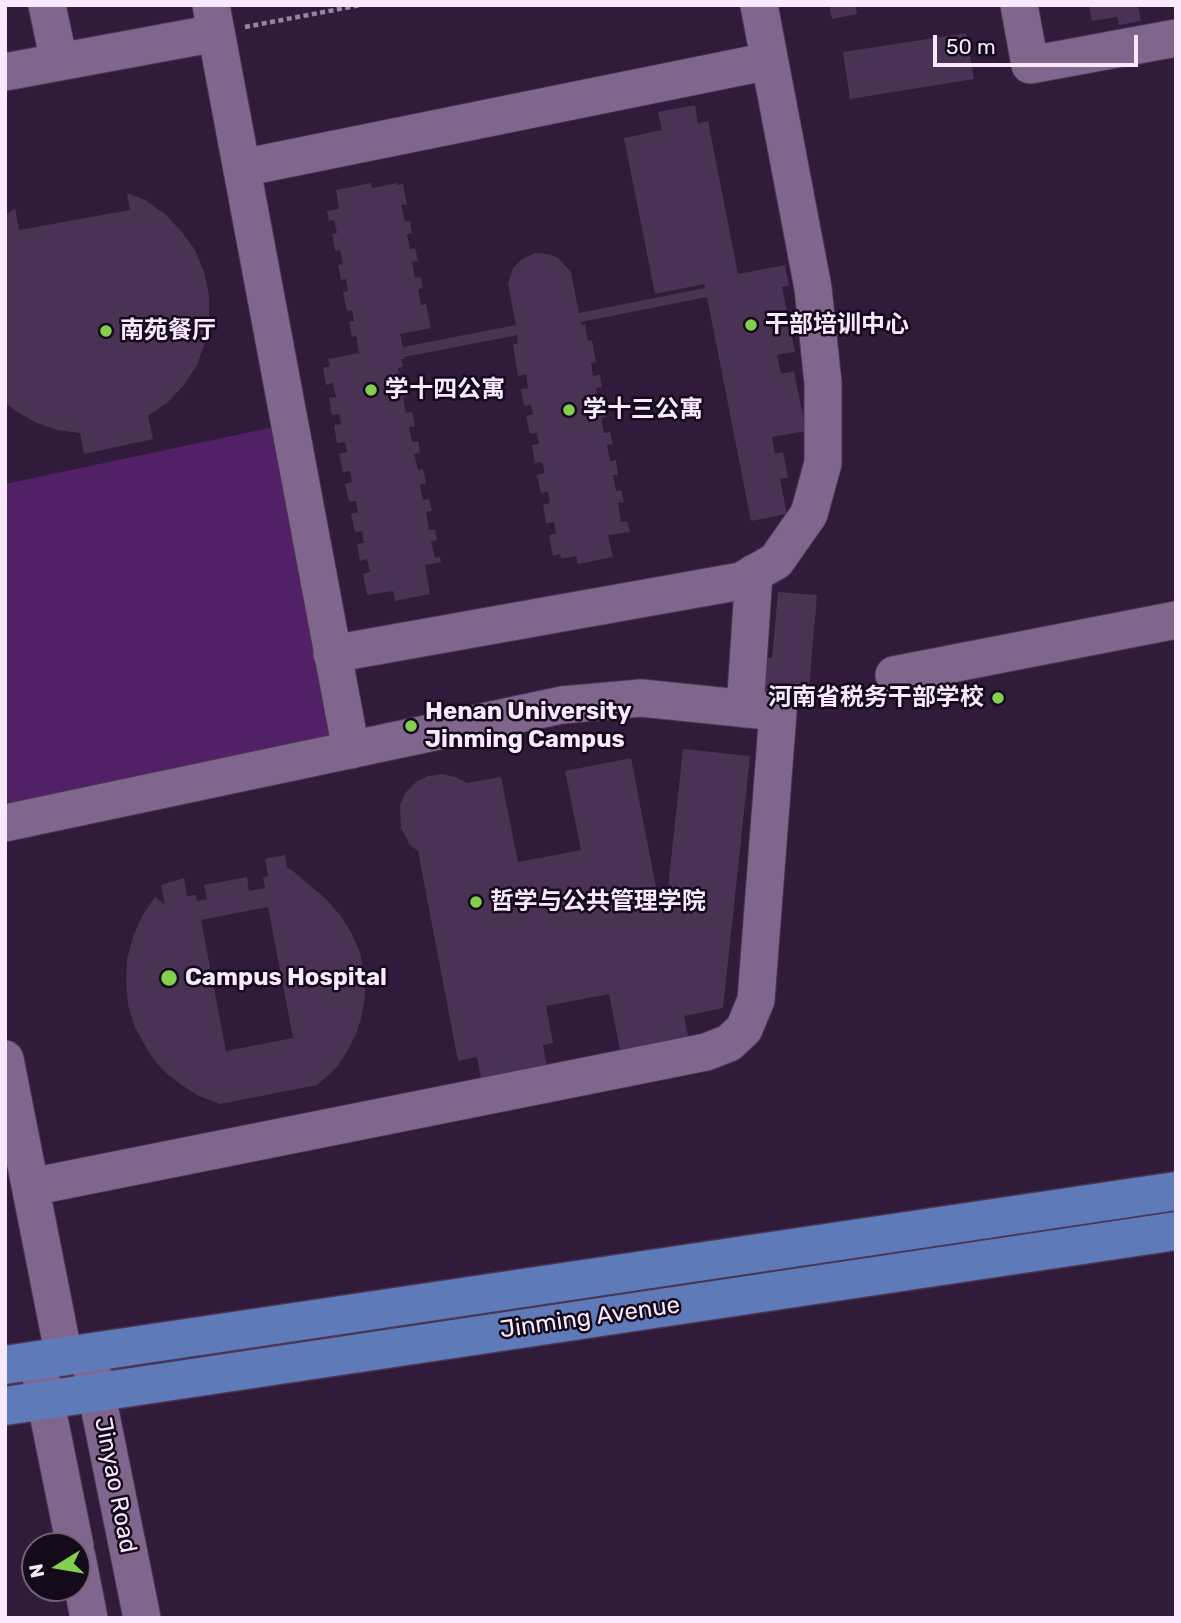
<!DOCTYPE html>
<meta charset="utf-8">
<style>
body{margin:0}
#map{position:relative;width:1181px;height:1623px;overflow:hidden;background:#311b3b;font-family:Rubik,sans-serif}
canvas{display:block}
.frame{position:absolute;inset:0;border:7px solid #f8e9ff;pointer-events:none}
.north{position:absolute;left:21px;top:1532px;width:70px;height:70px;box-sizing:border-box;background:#140a19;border:2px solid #6f6375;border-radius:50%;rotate:259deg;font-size:19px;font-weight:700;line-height:28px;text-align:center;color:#f8e9ff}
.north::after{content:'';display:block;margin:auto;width:24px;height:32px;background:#83d04e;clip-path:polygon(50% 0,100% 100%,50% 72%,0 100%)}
.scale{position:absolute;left:933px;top:35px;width:205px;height:32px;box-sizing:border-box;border:4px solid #f8e9ff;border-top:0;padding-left:9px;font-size:21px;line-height:24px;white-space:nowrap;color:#f8e9ff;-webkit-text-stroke:5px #140a19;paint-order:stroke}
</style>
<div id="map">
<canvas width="1181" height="1623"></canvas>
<div class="frame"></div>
<div class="north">N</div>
<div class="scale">50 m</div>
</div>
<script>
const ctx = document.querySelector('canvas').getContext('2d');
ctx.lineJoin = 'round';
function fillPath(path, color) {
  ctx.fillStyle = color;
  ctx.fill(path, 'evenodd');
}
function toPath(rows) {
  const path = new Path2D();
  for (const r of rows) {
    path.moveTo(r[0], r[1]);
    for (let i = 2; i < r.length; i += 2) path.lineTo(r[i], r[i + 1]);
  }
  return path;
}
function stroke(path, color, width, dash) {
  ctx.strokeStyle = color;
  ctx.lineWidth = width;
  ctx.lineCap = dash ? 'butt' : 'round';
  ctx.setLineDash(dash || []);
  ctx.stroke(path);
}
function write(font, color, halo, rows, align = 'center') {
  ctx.font = font + ' Rubik,"Noto Sans SC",sans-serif';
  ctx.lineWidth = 5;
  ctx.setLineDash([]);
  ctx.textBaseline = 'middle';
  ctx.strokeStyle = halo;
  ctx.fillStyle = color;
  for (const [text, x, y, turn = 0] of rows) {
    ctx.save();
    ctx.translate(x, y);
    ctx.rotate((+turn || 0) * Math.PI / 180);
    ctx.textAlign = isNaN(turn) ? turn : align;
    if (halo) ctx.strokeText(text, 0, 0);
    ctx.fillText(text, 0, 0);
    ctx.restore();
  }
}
const green = toPath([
 [274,427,332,723,328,736,318,743,5,803,5,484]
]);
const building = toPath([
 [829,5,855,5,857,14,832,19],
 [1089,5,1138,5,1141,21,1119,25,1117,17,1092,21],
 [966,33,974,79,850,99,843,52],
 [695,105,698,123,708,121,738,274,785,265,789,286,782,287,795,352,777,355,781,374,794,371,806,431,772,437,775,454,783,452,788,478,780,479,787,514,751,521,707,297,581,322,581,325,585,324,588,341,592,340,596,362,591,363,593,376,600,375,602,387,596,388,599,404,605,403,607,417,601,418,604,433,610,432,613,444,607,445,610,461,616,460,618,475,613,475,616,491,621,490,624,502,618,503,621,522,627,521,630,532,608,535,613,557,578,564,576,556,561,559,560,554,553,556,549,535,556,534,554,522,546,523,543,505,550,503,548,492,541,493,537,475,545,473,542,462,535,463,532,445,539,444,537,433,530,434,526,416,533,414,531,405,524,406,521,389,528,388,526,374,518,376,513,344,517,344,518,335,404,357,405,359,401,359,403,367,398,368,401,385,407,384,409,396,403,397,406,413,412,412,415,426,409,427,412,442,418,441,420,453,414,454,418,470,423,469,426,483,420,485,423,500,429,499,432,511,426,512,429,530,435,529,437,540,431,542,435,558,440,557,441,562,425,565,430,594,395,601,393,591,367,595,363,574,370,572,367,559,360,561,357,544,364,543,362,531,355,532,351,514,358,512,356,501,349,502,345,484,352,482,350,471,343,472,339,454,347,452,345,442,337,443,334,425,341,424,339,414,332,415,329,398,336,397,333,383,326,385,323,368,330,366,328,359,359,353,356,336,352,337,349,322,354,321,352,310,347,311,343,292,348,291,346,279,341,280,338,265,343,264,340,250,335,251,332,234,337,233,334,220,329,221,327,211,339,209,336,190,371,183,372,188,397,183,397,185,403,184,407,204,401,205,405,222,410,221,412,233,407,234,410,249,415,248,418,261,412,262,415,278,421,277,423,288,418,289,421,305,426,304,431,328,400,334,403,347,516,325,508,284,513,268,522,259,535,253,548,254,558,258,571,272,579,313,705,288,704,284,655,294,624,138,662,130,658,112],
 [127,193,145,200,165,214,181,231,195,250,204,272,209,295,209,319,205,343,197,365,184,385,168,402,148,416,153,439,84,454,80,433,57,430,37,423,19,413,5,403,5,216,15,208,19,230,130,210],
 [778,592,817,595,808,701,754,697,757,656,772,658],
 [683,749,750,756,723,1008,684,1016,690,1046,622,1060,609,994,546,1006,553,1043,543,1045,547,1067,481,1079,477,1057,458,1061,418,851,410,845,401,828,400,805,406,792,416,782,428,776,442,774,455,777,467,783,501,777,518,862,581,850,565,771,631,758,660,908,666,907],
 [285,855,287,868,292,870,327,900,340,915,352,934,360,953,364,974,365,995,362,1015,356,1034,347,1052,336,1068,317,1085,220,1104,199,1096,183,1086,167,1074,154,1060,144,1044,135,1027,128,1005,126,982,127,959,133,937,142,916,155,897,165,905,161,885,184,878,187,896,196,895,197,901,207,899,204,885,247,877,249,891,265,888,263,878,268,876,265,859],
 [268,907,293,1038,226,1051,201,920]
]);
const path = toPath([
 [245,27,361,5]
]);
const minor = toPath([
 [47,5,59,62],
 [211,5,351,750],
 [1019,5,1030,65,1176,38],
 [5,72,216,33],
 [242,168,769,61],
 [332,654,741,581,776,561,809,514,823,463,823,383,813,288,759,5],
 [894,675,1176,620],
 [745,709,754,573],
 [5,823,562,705,641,698,778,712,756,1000,744,1029,729,1043,706,1052,31,1187],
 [5,1059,64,1357],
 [90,1361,142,1618],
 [39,1369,75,1546],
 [77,1557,89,1618]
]);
const major = toPath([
 [5,1365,1176,1191],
 [5,1406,1176,1231]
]);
const markers = [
 [751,325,7,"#83d04e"],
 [106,331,7,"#83d04e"],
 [371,390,7,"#83d04e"],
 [569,410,7,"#83d04e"],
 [998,698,7,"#83d04e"],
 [411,726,7,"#83d04e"],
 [476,902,7,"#83d04e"],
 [169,978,9,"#83d04e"]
];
const poiNames = [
 ["干部培训中心",765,325],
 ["南苑餐厅",120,331],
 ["学十四公寓",385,390],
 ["学十三公寓",583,410],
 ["河南省税务干部学校",984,698,"right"],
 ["Henan University",425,712],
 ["Jinming Campus",425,740],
 ["哲学与公共管理学院",490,902],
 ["Campus Hospital",185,978]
];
const streetNames = [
 ["Jinming Avenue",590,1318,-8],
 ["Jinyao Road",115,1485,79]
];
fillPath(green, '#522067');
fillPath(building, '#493254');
stroke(minor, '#4a3653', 39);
stroke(major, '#4a3653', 41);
stroke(path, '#9785a0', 4.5, [5, 3.5]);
stroke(minor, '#80668c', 37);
stroke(major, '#5e7ab9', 38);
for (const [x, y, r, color] of markers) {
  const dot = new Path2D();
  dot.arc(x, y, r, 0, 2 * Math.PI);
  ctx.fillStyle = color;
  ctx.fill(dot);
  stroke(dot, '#140a19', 2.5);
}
write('bold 24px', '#f8e9ff', '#140a19', poiNames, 'left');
write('24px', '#f8e9ff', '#140a19', streetNames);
</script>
